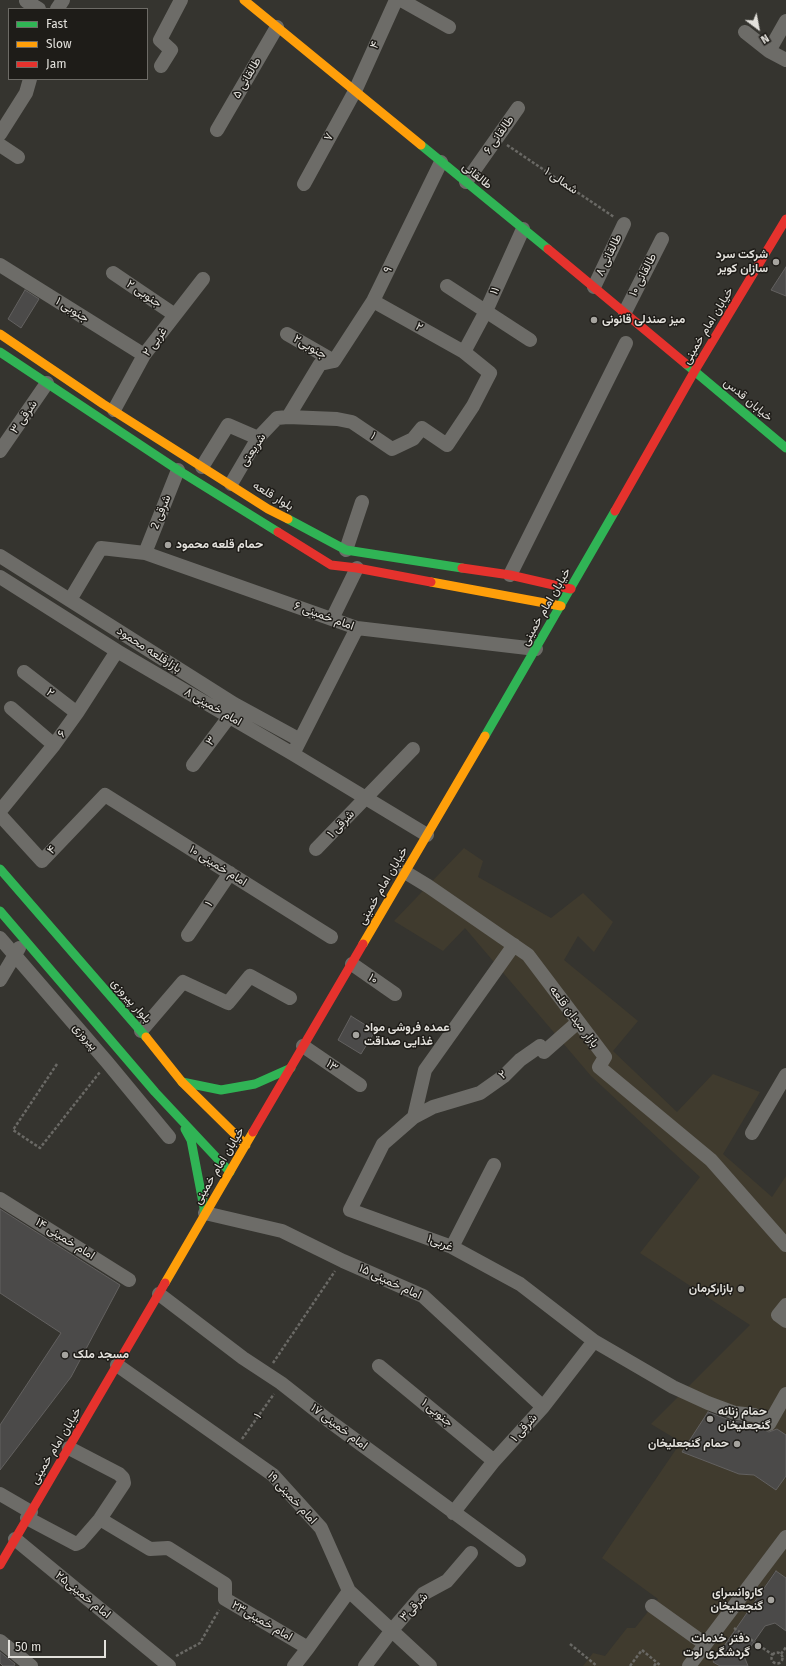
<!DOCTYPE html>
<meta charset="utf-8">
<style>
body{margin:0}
#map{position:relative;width:786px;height:1666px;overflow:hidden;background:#35342f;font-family:"Fira Sans",sans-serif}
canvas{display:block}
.legend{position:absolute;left:8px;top:8px;width:140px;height:72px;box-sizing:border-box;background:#1e1c18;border:1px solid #6d6b66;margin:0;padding:5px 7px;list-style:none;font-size:12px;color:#e3e1dc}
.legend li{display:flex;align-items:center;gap:8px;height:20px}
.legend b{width:20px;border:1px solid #6d6b66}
.north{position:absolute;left:738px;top:8px;width:40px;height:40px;-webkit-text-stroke:3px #1e1c18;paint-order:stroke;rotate:148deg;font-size:11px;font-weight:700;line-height:16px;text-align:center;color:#e3e1dc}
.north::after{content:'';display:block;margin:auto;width:14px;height:18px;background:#e3e1dc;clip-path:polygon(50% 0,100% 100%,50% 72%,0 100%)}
.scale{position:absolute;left:8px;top:1640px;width:98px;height:18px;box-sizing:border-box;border:2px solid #e3e1dc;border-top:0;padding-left:5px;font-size:12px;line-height:14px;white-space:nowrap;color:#e3e1dc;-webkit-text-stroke:3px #1e1c18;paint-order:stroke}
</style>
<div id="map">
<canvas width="786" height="1666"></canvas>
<ul class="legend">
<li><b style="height:5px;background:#30b455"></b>Fast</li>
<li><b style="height:5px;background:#ff9f0a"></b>Slow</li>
<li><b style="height:5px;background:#e5322d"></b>Jam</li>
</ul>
<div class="north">N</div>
<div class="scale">50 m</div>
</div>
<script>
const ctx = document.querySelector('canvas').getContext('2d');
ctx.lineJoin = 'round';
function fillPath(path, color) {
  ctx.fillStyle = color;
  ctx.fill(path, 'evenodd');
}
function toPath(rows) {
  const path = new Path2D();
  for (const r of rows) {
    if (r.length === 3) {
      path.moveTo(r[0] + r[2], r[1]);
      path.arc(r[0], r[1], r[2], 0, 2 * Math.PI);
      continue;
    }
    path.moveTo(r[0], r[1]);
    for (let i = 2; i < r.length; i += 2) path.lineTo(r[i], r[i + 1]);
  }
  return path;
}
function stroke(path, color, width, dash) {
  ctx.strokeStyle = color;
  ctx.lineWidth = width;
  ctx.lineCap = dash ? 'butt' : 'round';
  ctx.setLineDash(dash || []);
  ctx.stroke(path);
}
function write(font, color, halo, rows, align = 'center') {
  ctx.font = font + ' "Fira Sans",Vazirmatn,sans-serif';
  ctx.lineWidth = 3;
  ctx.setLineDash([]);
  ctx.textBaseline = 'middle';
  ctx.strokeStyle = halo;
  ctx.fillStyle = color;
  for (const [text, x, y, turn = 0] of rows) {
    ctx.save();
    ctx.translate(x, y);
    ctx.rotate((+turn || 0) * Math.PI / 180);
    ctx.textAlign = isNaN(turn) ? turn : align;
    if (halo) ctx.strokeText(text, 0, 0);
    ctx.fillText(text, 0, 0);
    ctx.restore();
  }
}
const built = toPath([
 [464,848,483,861,478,877,551,918,583,893,613,922,594,952,578,936,564,960,638,1021,613,1051,677,1112,713,1074,760,1092,723,1154,772,1197,786,1176,786,1435,777,1429,770,1432,745,1421,709,1411,682,1452,739,1474,754,1475,776,1490,784,1478,786,1479,786,1578,775,1571,714,1662,720,1666,583,1666,593,1653,605,1656,627,1628,635,1628,658,1599,602,1558,681,1442,651,1424,750,1325,640,1253,700,1177,591,1076,465,928,443,951,394,921]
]);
const building = toPath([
 [786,267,786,296,771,290,786,267],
 [25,290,39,299,21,328,8,319,25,290],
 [351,1016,375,1031,361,1054,338,1040,351,1016],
 [0,1209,120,1285,71,1377,0,1470,0,1425,61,1333,0,1293,0,1209],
 [708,1412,732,1421,750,1423,769,1432,777,1429,786,1435,786,1476,776,1490,754,1475,739,1474,682,1452,708,1412],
 [776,1571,786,1578,786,1631,775,1623,765,1626,744,1656,748,1666,720,1666,713,1662,776,1571],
 [0,1652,15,1664,14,1666,3,1666,0,1663,0,1652]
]);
const path = toPath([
 [507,145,614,217],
 [57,1064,13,1130,40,1148,100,1072],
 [273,1363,335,1271],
 [242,1439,274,1394],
 [734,1628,773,1655],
 [570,1644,597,1666],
 [777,1658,5.5],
 [781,1654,786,1647],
 [176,1656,200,1643,219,1610],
 [630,1666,642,1650,661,1666],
 [654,1666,657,1662]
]);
const street = toPath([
 [401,0,449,27],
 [26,1,39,9],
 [57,9,63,0],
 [745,32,769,51,786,60],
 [769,51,786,21],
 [161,66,171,50,160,40,181,0],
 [217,130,277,27],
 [0,134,26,93,30,79],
 [0,145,18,157],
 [466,182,518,108],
 [304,184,355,91,396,0],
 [0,265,144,355],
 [113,273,175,315],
 [447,286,530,340],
 [594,287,624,224],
 [625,312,662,239],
 [287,334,334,361],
 [464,352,486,311,523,229],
 [114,410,144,355,203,279],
 [288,417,337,419,352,422,392,449,413,439,422,428,447,445,473,406,490,373,464,352,373,301],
 [0,451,47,383],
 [202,467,228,425,258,438],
 [231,484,258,438,277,418,288,417,320,364,334,361,373,301,441,162],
 [346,550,362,502],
 [145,553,178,470],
 [0,556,234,704,300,740],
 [510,575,626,343],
 [0,577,117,651,293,754,427,835],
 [70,600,101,548,145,553,357,628,536,649],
 [332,619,357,568],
 [24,672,77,713],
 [11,708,54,745],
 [296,748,357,628],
 [193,765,229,717],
 [0,811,54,745,77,713,117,651],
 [0,815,42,861,105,795,331,937],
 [316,849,413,749],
 [405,872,428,886,528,955,605,1057,599,1067,711,1160,786,1245],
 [188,935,230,873],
 [0,938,107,1062,169,1137],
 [514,945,425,1070,414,1117,383,1144,350,1210,452,1247,520,1284,594,1341,673,1387,708,1403,735,1413,754,1415,769,1424,786,1394],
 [352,964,395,994],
 [0,980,19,948],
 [141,1031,183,982,228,1003,250,976,290,998],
 [303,1046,360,1085],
 [414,1117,433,1107,480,1093,504,1076,520,1060,540,1046,544,1052,578,1022],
 [752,1133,786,1075],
 [0,1199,129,1280],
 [205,1213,282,1231,343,1261,423,1296,543,1407],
 [452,1247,494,1165],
 [159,1294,243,1358,281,1383,328,1420,519,1560],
 [786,1305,778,1315,786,1321],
 [117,1365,273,1475,321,1528,349,1591,430,1666],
 [379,1366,494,1461],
 [0,1494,31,1512],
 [453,1513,494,1461,543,1407,594,1341],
 [27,1518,76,1544,80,1542,100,1519,124,1483,123,1478,119,1474,69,1448],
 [100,1519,150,1549,168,1548,225,1584,225,1599,308,1648],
 [15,1539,169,1666],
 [652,1606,705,1644],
 [0,1641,31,1666],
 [294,1666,308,1648,349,1591],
 [365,1666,392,1630,423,1594,447,1581,471,1553],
 [689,1666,786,1537]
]);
const fast = toPath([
 [421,145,548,249],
 [0,352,178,470,278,532],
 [686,364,786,448],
 [288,519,346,550,462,568],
 [485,736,615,511],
 [0,869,146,1037],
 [0,911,155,1092,230,1172],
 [182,1082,221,1090,255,1084,291,1068],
 [185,1129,191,1140,205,1213]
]);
const slow = toPath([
 [244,0,421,145],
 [0,334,103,404,268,509,288,519],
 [431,582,561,606],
 [363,944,485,736],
 [146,1037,182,1082,246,1145],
 [165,1283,253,1132]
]);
const jam = toPath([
 [548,249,686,364],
 [615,511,694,372,786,219],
 [278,532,331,565,357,568,431,582],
 [462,568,510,575,571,589],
 [253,1132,363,944],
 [0,1565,165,1283]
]);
const markers = [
 [776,262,4,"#a6a49f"],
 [594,320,4,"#a6a49f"],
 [168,545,4,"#a6a49f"],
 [356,1035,4,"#a6a49f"],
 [741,1289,4,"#a6a49f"],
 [65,1355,4,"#a6a49f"],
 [710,1419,4,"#a6a49f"],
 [737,1444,4,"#a6a49f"],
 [771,1600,4,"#a6a49f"],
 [758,1646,4,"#a6a49f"]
];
const streetNames = [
 ["۴",375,45,-66],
 ["طالقانی ۵",247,78,-60],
 ["طالقانی ۶",499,135,-55],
 ["۷",329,137,-62],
 ["طالقانی",477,176,39],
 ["۱ شمالی",561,181,34],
 ["طالقانی ۸",609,255,-64],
 ["۹",388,270,-64],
 ["طالقانی ۱۰",643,275,-63],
 ["۱۱",495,291,-65],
 ["۲ جنوبی",144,294,34],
 ["۱ جنوبی",72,310,32],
 ["خیابان امام خمینی",708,326,-59],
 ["۲",419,327,29],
 ["۲ غربی",155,342,-54],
 ["جنوبی۲",310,347,30],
 ["خیابان قدس",748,400,40],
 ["۳ شرقی",24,417,-55],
 ["۱",373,436,34],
 ["شریعتی",253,450,-56],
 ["بلوار قلعه",273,496,31],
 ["2 شرقی",161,512,-68],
 ["خیابان امام خمینی",546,607,-60],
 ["امام خمینی ۶",324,616,20],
 ["بازارقلعه محمود",149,650,33],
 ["۲",50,693,38],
 ["امام خمینی ۸",213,707,30],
 ["۶",62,734,-54],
 ["۳",211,741,-53],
 ["۱ شرقی",341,824,-46],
 ["۴",52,850,-47],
 ["امام خمینی ۱۰",218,866,32],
 ["خیابان امام خمینی",383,886,-60],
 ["۱",209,904,-56],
 ["۱۰",373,979,35],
 ["بلوار پیروزی",131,1001,49],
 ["بازار میدان قلعه",574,1017,53],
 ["پیروزی",85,1037,49],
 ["۱۳",332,1066,34],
 ["۲",503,1075,-41],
 ["خیابان امام خمینی",219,1166,-59],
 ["امام خمینی ۱۴",65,1239,32],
 ["غربی۱",440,1243,21],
 ["امام خمینی ۱۵",390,1282,25],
 ["۱ جنوبی",437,1413,39],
 ["۱",258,1416,-55],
 ["امام خمینی ۱۷",339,1427,37],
 ["۱ شرقی",524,1428,-48],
 ["خیابان امام خمینی",56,1446,-59],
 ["امام خمینی ۱۹",292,1498,47],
 ["امام خمینی۲۵",83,1595,39],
 ["شرقی۳",414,1607,-46],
 ["امام خمینی۲۳",262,1621,30]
];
const poiNames = [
 ["شرکت سرد",768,255],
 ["سازان کویر",768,269],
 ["میز صندلی قانونی",602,320,"left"],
 ["حمام قلعه محمود",176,545,"left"],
 ["عمده فروشی مواد",364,1028,"left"],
 ["غذایی صداقت",364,1042,"left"],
 ["بازارکرمان",733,1289],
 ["مسجد ملک",73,1355,"left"],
 ["حمام زنانه",718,1412,"left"],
 ["گنجعلیخان",718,1426,"left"],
 ["حمام گنجعلیخان",729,1444],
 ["کاروانسرای",763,1593],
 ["گنجعلیخان",763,1607],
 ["دفتر خدمات",750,1639],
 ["گردشگری لوت",750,1653]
];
fillPath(built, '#403b2e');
fillPath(building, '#4b4a49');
stroke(building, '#636160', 1);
stroke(path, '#6a6965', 2.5, [3, 2]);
stroke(street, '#6d6c68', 14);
stroke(fast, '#30b455', 9);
stroke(slow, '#ff9f0a', 9);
stroke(jam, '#e5322d', 9);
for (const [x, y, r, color] of markers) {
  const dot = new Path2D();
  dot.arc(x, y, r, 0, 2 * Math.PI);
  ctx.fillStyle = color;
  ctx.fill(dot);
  stroke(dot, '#1e1c18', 1.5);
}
write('12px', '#e3e1dc', '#1e1c18', streetNames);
write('bold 12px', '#e3e1dc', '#1e1c18', poiNames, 'right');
</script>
